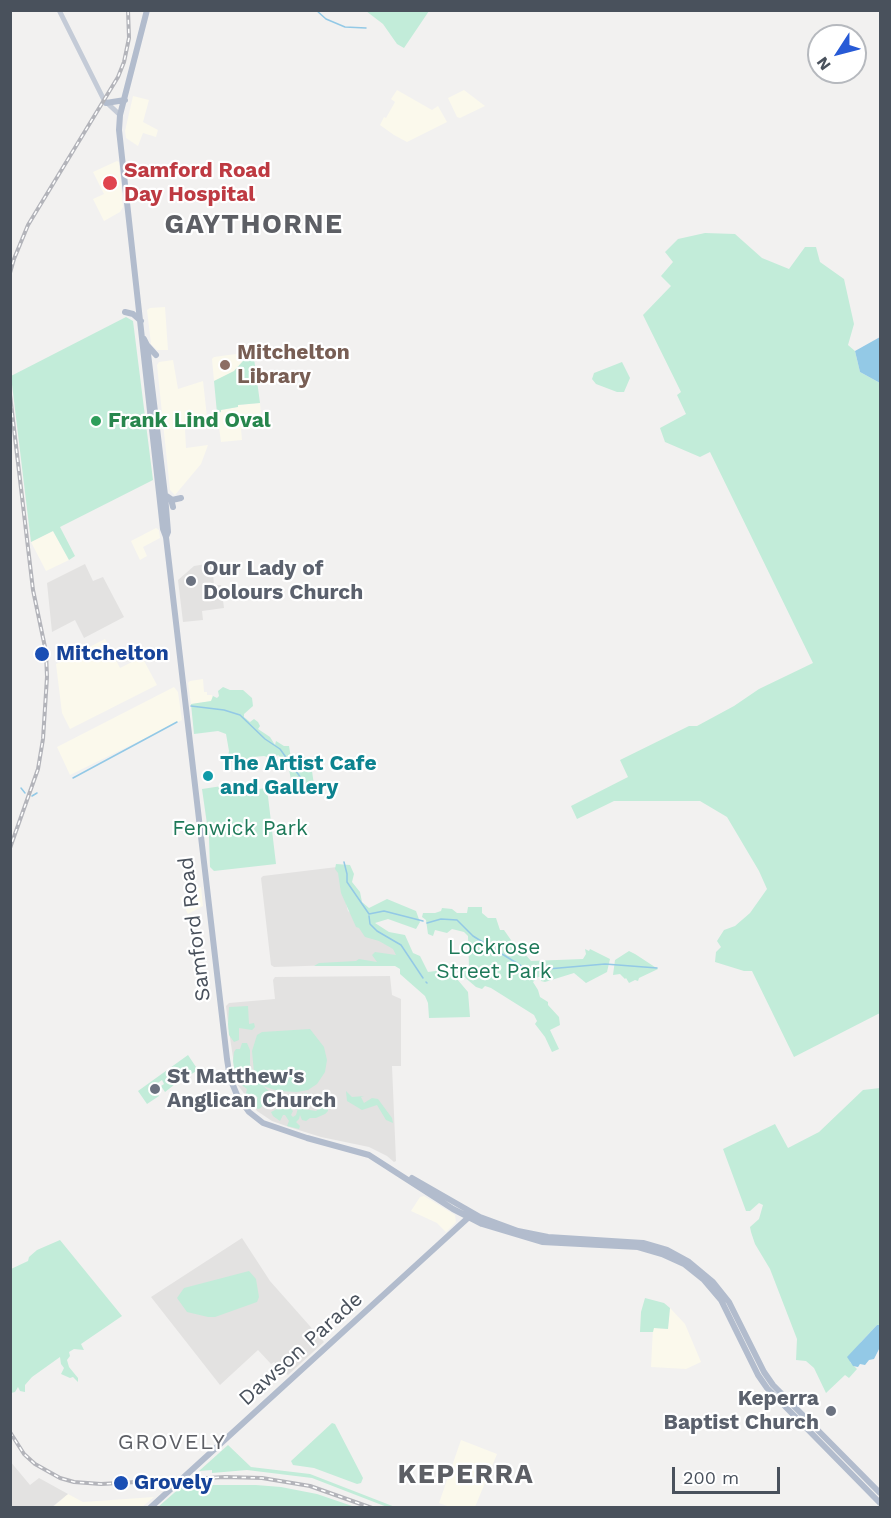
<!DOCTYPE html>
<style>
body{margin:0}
#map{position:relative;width:891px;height:1518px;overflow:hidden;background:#f2f1f0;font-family:"Work Sans",sans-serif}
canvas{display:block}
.frame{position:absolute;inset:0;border:12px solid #49515c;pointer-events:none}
.north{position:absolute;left:807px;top:24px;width:60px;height:60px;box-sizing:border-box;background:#fff;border:2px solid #b6b9be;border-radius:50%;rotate:234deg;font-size:16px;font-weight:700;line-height:24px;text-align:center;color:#49515c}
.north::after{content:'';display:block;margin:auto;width:21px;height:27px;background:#275ad6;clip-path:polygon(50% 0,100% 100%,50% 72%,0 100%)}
.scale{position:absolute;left:672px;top:1467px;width:108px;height:27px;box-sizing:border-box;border:3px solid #49515c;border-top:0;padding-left:8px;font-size:18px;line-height:21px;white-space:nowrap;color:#49515c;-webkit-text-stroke:4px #fff;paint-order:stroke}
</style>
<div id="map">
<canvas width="891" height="1518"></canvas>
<div class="frame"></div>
<div class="north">N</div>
<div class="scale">200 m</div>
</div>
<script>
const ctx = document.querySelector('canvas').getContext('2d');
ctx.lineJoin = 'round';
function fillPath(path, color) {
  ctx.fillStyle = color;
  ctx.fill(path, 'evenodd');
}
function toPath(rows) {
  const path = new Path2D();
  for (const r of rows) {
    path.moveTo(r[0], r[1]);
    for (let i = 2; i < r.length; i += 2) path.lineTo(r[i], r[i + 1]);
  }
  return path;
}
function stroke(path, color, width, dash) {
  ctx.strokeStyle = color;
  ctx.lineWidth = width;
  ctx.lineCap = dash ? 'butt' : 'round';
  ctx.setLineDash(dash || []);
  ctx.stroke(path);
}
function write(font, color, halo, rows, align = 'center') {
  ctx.font = font + ' "Work Sans",sans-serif';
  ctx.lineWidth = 4.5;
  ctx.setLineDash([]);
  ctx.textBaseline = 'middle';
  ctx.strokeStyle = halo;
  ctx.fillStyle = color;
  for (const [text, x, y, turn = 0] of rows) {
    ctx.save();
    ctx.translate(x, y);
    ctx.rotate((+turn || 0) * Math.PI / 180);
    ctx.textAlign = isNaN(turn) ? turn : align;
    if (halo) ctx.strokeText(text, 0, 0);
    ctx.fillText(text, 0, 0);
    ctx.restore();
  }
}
const commercial = toPath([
 [397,90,432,110,438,106,447,122,407,142,394,135,380,125,384,117,386,118,395,102,391,99],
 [464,90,485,106,460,118,457,117,448,98],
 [133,96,149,100,143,122,158,130,156,137,143,133,138,146,126,138,125,131],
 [117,161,119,162,123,207,120,212,104,221,93,199,104,194,93,172],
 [165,307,168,350,157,350,151,344,147,310,150,308],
 [251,352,234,371,214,381,212,359,214,357],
 [173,360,178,389,203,381,208,426,185,429,186,448,208,445,201,464,175,495,170,490,157,365,159,362],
 [260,403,262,427,241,429,242,440,221,442,217,413,221,412,221,410,238,407,238,405],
 [156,528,159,530,160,538,143,547,147,556,140,560,131,541],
 [53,531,69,560,46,571,31,542],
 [105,639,120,668,142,657,157,685,70,729,62,713,56,664],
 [203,679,204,692,207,692,207,695,212,695,213,701,191,704,188,683,190,681],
 [174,687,178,692,182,720,70,775,57,747],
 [201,887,203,906,188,914,180,898],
 [424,1196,455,1215,456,1222,446,1232,437,1223,411,1211,420,1197],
 [670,1308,685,1324,701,1362,686,1369,651,1367,653,1328,668,1329],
 [461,1440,497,1454,475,1507,450,1507,439,1503],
 [68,1494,83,1502,154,1497,142,1507,52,1508]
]);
const education = toPath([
 [212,563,214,585,221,585,224,608,202,611,203,620,183,622,178,580,194,566],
 [85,564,93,581,103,577,124,617,84,638,75,620,52,632,47,583],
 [337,867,348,911,398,948,398,963,274,967,271,965,261,878,263,876],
 [390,976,392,995,401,999,401,1066,392,1066,396,1161,394,1162,387,1156,369,1147,321,1137,289,1127,272,1121,257,1111,237,1084,229,1031,226,1006,229,1003,275,999,273,980,275,977],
 [242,1238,270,1281,324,1342,288,1375,274,1362,271,1364,258,1350,220,1385,151,1297],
 [10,1461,30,1485,39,1478,68,1494,52,1507,11,1507]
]);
const green = toPath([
 [366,11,429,11,404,48,397,44,383,24],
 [705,233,735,234,762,258,789,269,805,247,816,247,820,262,844,279,854,324,848,345,855,351,860,372,880,383,880,1013,794,1057,752,971,744,971,715,962,716,952,721,947,717,941,724,930,735,926,750,913,767,889,759,871,727,817,700,801,614,801,577,819,571,806,628,777,620,760,689,726,697,726,734,706,759,689,813,663,710,452,700,457,665,442,660,428,686,414,677,395,681,392,643,315,671,286,661,276,673,262,665,252,678,239],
 [126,317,133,321,153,480,60,527,75,556,69,560,53,531,31,542,11,376],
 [253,351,260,403,238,405,238,407,221,410,221,412,217,413,214,381,234,371,251,352],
 [622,362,630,378,624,392,617,392,596,384,592,379,594,373],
 [223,687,230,690,243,690,252,698,253,706,244,714,244,717,250,722,254,719,258,722,260,726,258,729,270,737,275,745,276,741,284,746,289,746,291,758,310,757,314,785,295,787,292,785,288,764,278,755,274,759,264,756,253,757,250,761,241,762,239,759,231,762,228,756,229,751,226,734,218,731,194,734,191,704,211,701,213,696,217,698,219,696,218,691],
 [222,786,223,791,230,790,233,792,267,788,276,864,214,871,210,867,209,838,202,789],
 [336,864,350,865,354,874,352,882,360,892,362,902,369,908,387,899,416,911,420,922,416,929,388,919,375,923,389,932,405,935,413,953,420,956,428,972,443,970,457,979,468,992,470,1017,429,1018,428,1003,425,996,400,974,400,969,395,966,314,966,319,963,356,961,359,959,377,962,372,955,375,952,396,955,393,949,379,941,365,937,359,928,356,927,341,893,338,873,335,869],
 [468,907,482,907,482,913,488,918,496,918,500,930,504,930,520,953,525,954,531,961,583,959,586,954,585,949,589,951,590,949,610,959,607,972,586,983,574,973,545,982,541,981,541,977,538,977,533,982,538,990,540,997,548,1002,548,1005,559,1017,560,1025,550,1030,559,1049,552,1052,545,1037,535,1024,537,1021,534,1015,491,988,485,986,482,989,476,987,455,969,469,967,468,936,464,932,452,929,447,933,435,930,433,936,428,934,426,920,422,917,423,913,435,913,441,911,442,908,452,909,457,913,467,913],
 [629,951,635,954,658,969,639,978,638,981,635,980,629,983,626,978,625,979,620,974,613,975,615,960],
 [248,1006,249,1024,254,1023,255,1027,252,1030,239,1028,239,1040,234,1042,229,1035,228,1024,229,1007],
 [310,1029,324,1047,327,1060,325,1072,317,1084,308,1090,297,1092,278,1091,263,1086,270,1092,283,1096,292,1094,298,1097,306,1093,312,1096,325,1095,324,1099,320,1097,315,1101,307,1102,304,1106,298,1105,294,1100,290,1101,290,1108,293,1111,291,1115,293,1117,296,1115,298,1108,316,1111,321,1107,319,1104,321,1102,328,1108,328,1111,325,1114,316,1118,310,1118,306,1121,302,1120,300,1115,299,1119,296,1122,300,1126,299,1129,287,1126,289,1121,285,1115,283,1115,280,1121,273,1116,271,1112,277,1109,266,1103,259,1109,255,1108,253,1101,258,1098,255,1095,250,1099,245,1097,247,1089,240,1084,235,1074,233,1061,234,1052,236,1049,240,1049,242,1043,247,1043,250,1050,250,1065,254,1073,252,1051,257,1035,262,1032],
 [188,1055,198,1070,185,1078,180,1071,169,1078,174,1085,165,1092,161,1086,164,1084,162,1080,149,1089,152,1095,156,1092,159,1096,147,1104,138,1091],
 [880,1088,880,1325,877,1325,861,1342,850,1362,857,1369,849,1378,845,1375,826,1393,814,1368,806,1361,796,1360,797,1339,770,1269,755,1244,751,1232,750,1227,759,1219,763,1205,759,1203,750,1211,746,1211,723,1149,775,1124,788,1148,819,1132,863,1090],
 [346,1091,352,1097,364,1096,361,1097,364,1103,372,1098,378,1099,392,1118,393,1123,386,1120,377,1105,362,1110,347,1101],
 [60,1240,122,1316,81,1344,84,1350,74,1349,69,1352,70,1356,67,1360,69,1367,78,1378,78,1382,73,1377,70,1378,61,1374,64,1368,61,1364,60,1357,32,1377,25,1385,25,1392,20,1391,18,1387,15,1392,11,1393,11,1269,28,1261,29,1257,37,1250],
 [249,1271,256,1279,259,1297,257,1302,215,1317,208,1317,187,1312,177,1298,184,1288],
 [645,1298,664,1303,670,1308,668,1329,654,1328,653,1332,640,1332,641,1312],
 [332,1423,335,1424,363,1478,361,1483,357,1484,314,1468,293,1465,291,1461],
 [228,1445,251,1467,310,1474,395,1507,387,1507,312,1478,247,1470,212,1473,212,1470,199,1471],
 [193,1485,256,1485,281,1487,317,1494,355,1507,158,1507,182,1486]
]);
const water = toPath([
 [880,337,880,383,860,372,855,351],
 [877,1325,880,1325,880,1347,874,1359,869,1360,865,1365,860,1364,858,1367,853,1366,847,1357]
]);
const stream = toPath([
 [316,10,326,19,345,27,366,28],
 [191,706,224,710,240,715,265,739,280,749,306,785],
 [73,778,177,722],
 [21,788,25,793],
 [32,796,37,793],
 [344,862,347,874,347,882,369,914,384,911,423,921],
 [369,916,370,924,377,931,401,945,423,978],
 [427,923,441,919,457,920,473,936,523,967,536,970,605,964,657,968],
 [426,982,427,983]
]);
const secondary = toPath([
 [59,10,104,100,120,115]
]);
const primary = toPath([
 [147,10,120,115,119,130,163,529,166,537,227,1059,230,1078,237,1095,249,1112,263,1123,307,1138,369,1155,453,1209,482,1224,542,1242,638,1247,662,1254,684,1264,704,1280,721,1300,758,1375,767,1388,880,1503],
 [106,103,125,100],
 [125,312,133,314,141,321],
 [144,339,147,345,165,495,168,532,166,537],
 [147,345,156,355],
 [165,495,171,499,173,507],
 [172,500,181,498],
 [412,1178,480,1217,518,1231,548,1237,643,1243,667,1250,689,1262,713,1282,729,1302,764,1372,773,1385,880,1493],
 [150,1508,470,1216]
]);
const rail = toPath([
 [10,273,14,259,28,225,118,77,124,62,129,38,128,10],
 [10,395,33,590,46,652,47,677,43,739,38,769,10,848],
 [10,1432,24,1454,35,1464,60,1478,74,1482,101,1484,225,1477,262,1478,310,1486,372,1508]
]);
const markers = [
 [110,183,8,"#e0444e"],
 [225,365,6,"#8d6e63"],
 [96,421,6,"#2e9e5b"],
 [191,581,6,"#6b7280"],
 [42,654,8,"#1a4fb4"],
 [208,776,6,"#0f9aa8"],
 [155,1089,6,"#6b7280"],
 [831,1411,6,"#6b7280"],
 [121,1483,8,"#1a4fb4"]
];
const healthNames = [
 ["Samford Road",124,171],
 ["Day Hospital",124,195]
];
const educationNames = [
 ["Mitchelton",237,353],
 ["Library",237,377]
];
const leisureNames = [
 ["Frank Lind Oval",108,421]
];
const worshipNames = [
 ["Our Lady of",203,569],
 ["Dolours Church",203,593],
 ["St Matthew's",167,1077],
 ["Anglican Church",167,1101],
 ["Keperra",819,1399,"right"],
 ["Baptist Church",819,1423,"right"]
];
const transitNames = [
 ["Mitchelton",56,654],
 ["Grovely",134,1483]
];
const cultureNames = [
 ["The Artist Cafe",220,764],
 ["and Gallery",220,788]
];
const parkNames = [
 ["Fenwick Park",240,829],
 ["Lockrose",494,948],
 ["Street Park",494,972]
];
const streetNames = [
 ["Samford Road",195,929,-97],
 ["Dawson Parade",301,1349,-42]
];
const neighbourhoodNames = [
 ["GROVELY",172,1443]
];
const districtNames = [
 ["GAYTHORNE",254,225],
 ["KEPERRA",466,1475]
];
fillPath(commercial, '#fbf9ec');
fillPath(education, '#e3e2e1');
fillPath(green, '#c2ecd9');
fillPath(water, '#93c9e6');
stroke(stream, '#93c9e6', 1.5);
stroke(secondary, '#c4cbd7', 5);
stroke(primary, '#b2bccd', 6);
stroke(rail, '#b3b4ba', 4);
stroke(rail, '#fff', 1.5, [4.5]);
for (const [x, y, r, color] of markers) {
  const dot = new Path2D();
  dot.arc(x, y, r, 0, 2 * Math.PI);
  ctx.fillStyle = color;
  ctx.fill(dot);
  stroke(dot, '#fff', 2);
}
write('bold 21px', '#be3a42', '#fff', healthNames, 'left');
write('bold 21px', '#785e54', '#fff', educationNames, 'left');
write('bold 21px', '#27864d', '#fff', leisureNames, 'left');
write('bold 21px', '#5b616d', '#fff', worshipNames, 'left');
write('bold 21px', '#164399', '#fff', transitNames, 'left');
write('bold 21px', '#0d838f', '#fff', cultureNames, 'left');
write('21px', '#1e7959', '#fff', parkNames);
write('21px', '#49515c', '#fff', streetNames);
ctx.letterSpacing = '1.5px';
write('22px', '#5d5f65', '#fff', neighbourhoodNames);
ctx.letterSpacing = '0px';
ctx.letterSpacing = '1.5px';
write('bold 27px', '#5d5f65', '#fff', districtNames);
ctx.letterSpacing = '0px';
</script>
